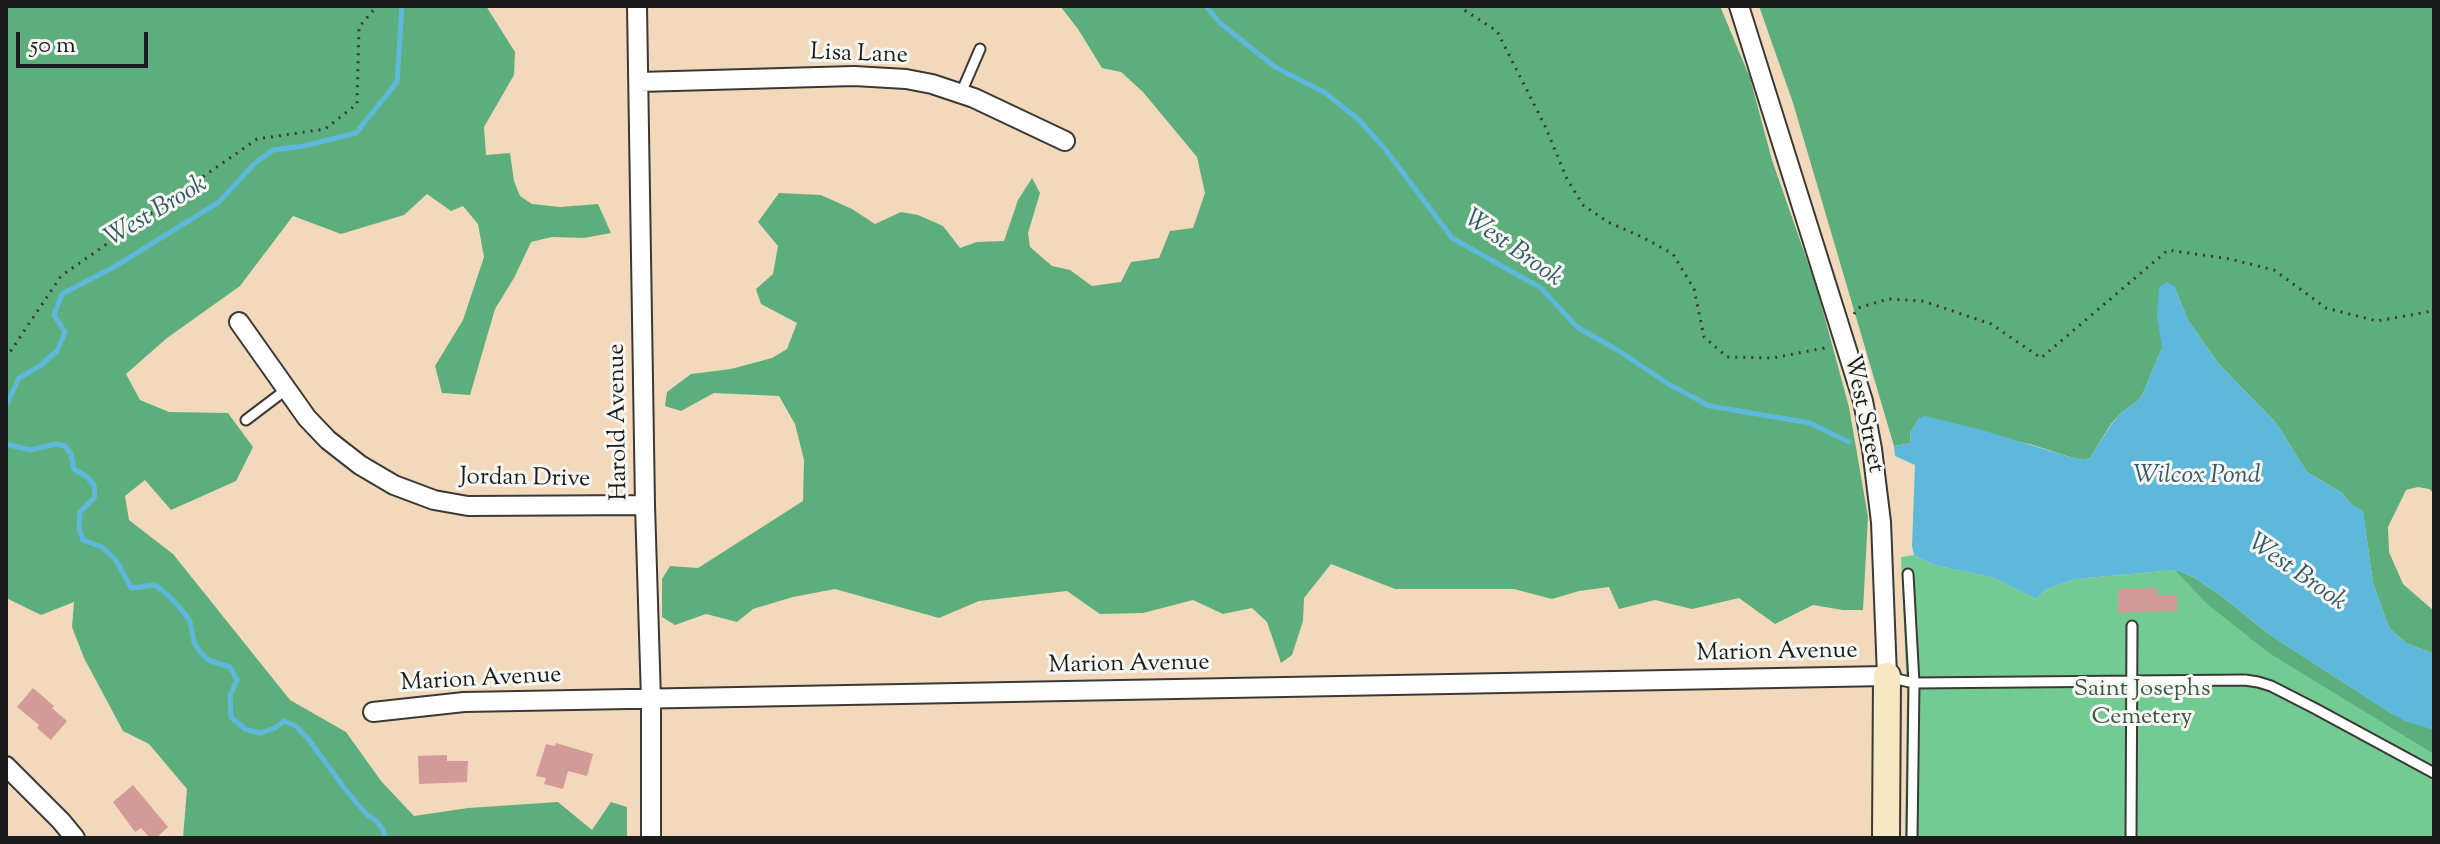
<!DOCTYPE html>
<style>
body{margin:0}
#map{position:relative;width:2440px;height:844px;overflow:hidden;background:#f3d9bb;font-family:"Sorts Mill Goudy",serif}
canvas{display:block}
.frame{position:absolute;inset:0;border:8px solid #1c1c1c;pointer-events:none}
.scale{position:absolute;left:16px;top:32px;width:132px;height:36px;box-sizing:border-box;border:4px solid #1c1c1c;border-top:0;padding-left:10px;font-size:24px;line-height:28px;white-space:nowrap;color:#1c1c1c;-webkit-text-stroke:6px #f6f6f2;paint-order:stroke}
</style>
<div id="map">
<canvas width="2440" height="844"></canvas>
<div class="frame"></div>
<div class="scale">50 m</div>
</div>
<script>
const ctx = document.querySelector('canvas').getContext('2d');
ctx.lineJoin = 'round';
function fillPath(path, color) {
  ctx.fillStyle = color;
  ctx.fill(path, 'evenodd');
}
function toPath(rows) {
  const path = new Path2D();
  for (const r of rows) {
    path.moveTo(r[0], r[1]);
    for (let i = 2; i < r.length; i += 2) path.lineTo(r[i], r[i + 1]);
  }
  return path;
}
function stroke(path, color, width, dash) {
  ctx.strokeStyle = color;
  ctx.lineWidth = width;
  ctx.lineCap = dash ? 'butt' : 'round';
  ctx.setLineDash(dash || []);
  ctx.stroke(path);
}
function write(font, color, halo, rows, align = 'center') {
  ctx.font = font + ' "Sorts Mill Goudy",serif';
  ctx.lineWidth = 6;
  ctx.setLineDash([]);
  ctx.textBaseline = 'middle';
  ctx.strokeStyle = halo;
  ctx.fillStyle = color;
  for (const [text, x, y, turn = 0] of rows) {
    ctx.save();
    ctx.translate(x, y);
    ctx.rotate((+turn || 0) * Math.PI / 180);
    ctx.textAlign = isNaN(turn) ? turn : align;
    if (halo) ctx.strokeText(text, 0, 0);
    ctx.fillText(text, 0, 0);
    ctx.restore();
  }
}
const green = toPath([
 [1914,555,1934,565,1994,578,2036,599,2047,589,2075,579,2175,570,2183,572,2270,635,2392,714,2434,730,2434,838,1905,838,1907,694,1901,557]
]);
const forest = toPath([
 [6,6,486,6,515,52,514,75,484,127,486,155,510,153,514,181,520,196,532,204,560,207,598,204,611,233,584,238,552,237,531,242,514,278,495,309,470,395,442,393,435,366,463,320,484,257,478,224,463,206,451,211,427,194,404,215,341,234,293,216,240,286,167,338,126,374,140,400,169,412,228,413,253,447,236,481,171,510,145,480,125,496,129,520,173,554,290,700,346,732,381,781,414,816,468,808,558,802,592,830,611,802,627,807,627,838,183,838,187,789,149,744,123,731,84,658,72,627,74,602,41,615,6,598],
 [1060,6,1720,6,1750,78,1772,160,1817,289,1849,407,1868,517,1863,610,1843,610,1813,605,1775,624,1739,598,1692,609,1655,600,1619,609,1609,587,1579,591,1552,599,1514,589,1395,589,1331,564,1304,598,1303,621,1292,655,1281,663,1267,622,1252,608,1223,614,1193,600,1143,613,1100,614,1067,591,979,601,939,618,835,589,793,597,753,609,737,622,706,614,675,625,662,617,662,579,670,566,698,568,803,501,804,460,795,424,779,396,714,393,681,411,665,406,667,392,691,374,731,369,772,358,787,349,797,323,761,304,756,289,773,274,778,246,758,222,779,193,821,195,852,209,875,224,901,212,918,215,943,226,960,248,977,242,1004,241,1018,200,1032,178,1040,193,1028,233,1030,247,1052,266,1070,270,1092,286,1121,282,1131,262,1159,258,1170,231,1193,228,1205,193,1197,157,1143,92,1121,72,1102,68,1078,29],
 [1759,6,2434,6,2434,493,2429,489,2418,487,2406,490,2388,527,2389,552,2403,584,2434,611,2434,654,2406,643,2389,628,2373,583,2363,512,2352,505,2342,493,2307,472,2276,423,2218,363,2188,320,2174,286,2159,287,2162,348,2143,393,2139,400,2120,414,2111,424,2090,458,2083,460,2070,457,2033,445,1919,418,1910,433,1911,443,1894,446,1793,103],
 [2175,570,2195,578,2224,598,2270,635,2392,714,2434,730,2434,754,2269,653,2206,603]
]);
const water = toPath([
 [2167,282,2174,286,2188,320,2218,363,2276,423,2307,472,2342,493,2352,505,2363,511,2373,583,2389,628,2406,643,2434,654,2434,730,2405,721,2392,714,2270,635,2224,598,2195,578,2175,570,2075,579,2047,589,2036,599,1994,578,1934,565,1914,555,1912,546,1915,465,1895,456,1894,446,1911,443,1910,433,1919,418,1925,416,1982,430,2070,457,2083,460,2090,458,2111,425,2120,414,2139,400,2143,393,2162,348,2157,317,2159,287]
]);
const stream = toPath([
 [1206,6,1219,22,1275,67,1324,92,1358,119,1385,149,1452,238,1541,288,1577,327,1619,351,1670,385,1710,406,1810,423,1849,442],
 [6,406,19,378,41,365,57,351,65,332,54,315,62,294,114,267,219,202,255,163,273,150,304,146,356,133,397,82,402,6],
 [6,444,30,450,56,444,65,446,71,454,74,469,87,477,94,485,95,497,80,512,79,528,83,540,102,547,116,560,131,588,155,585,168,595,181,609,190,621,194,642,199,651,208,660,230,667,237,680,230,695,231,717,245,729,260,733,275,728,284,721,296,726,309,740,345,789,367,815,377,821,383,830,385,838]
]);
const building = toPath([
 [2157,588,2157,595,2177,595,2177,611,2118,613,2118,589],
 [33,688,54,706,52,708,67,721,51,740,37,728,39,725,17,707],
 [556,743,593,754,587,776,568,771,563,789,544,784,546,778,536,776,546,744,555,746],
 [447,755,447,761,468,761,467,782,419,784,418,756],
 [133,785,168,827,156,838,150,838,141,828,135,832,113,802]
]);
const path = toPath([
 [1458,6,1497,31,1545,126,1567,179,1583,205,1608,222,1644,238,1673,254,1694,289,1704,337,1727,357,1773,358,1824,348,1828,344],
 [1854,314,1858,308,1888,299,1923,301,1991,324,2041,358,2168,250,2230,259,2274,270,2326,308,2377,321,2427,312,2434,308],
 [6,358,61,276,257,139,325,129,357,104,359,27,377,6]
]);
const lane = toPath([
 [961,93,980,49],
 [246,420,287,389],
 [1908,574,1914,683,1912,838],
 [1888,677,1914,683,2245,680,2258,682,2271,686,2316,709,2434,773],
 [2131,838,2132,626]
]);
const street = toPath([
 [637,6,645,505,651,699,651,838],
 [639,82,854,76,906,79,932,84,974,98,1065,141],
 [239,322,307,418,328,440,360,465,394,485,434,500,468,506,645,505],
 [373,712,464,702,1887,676,1881,522,1872,449,1863,401,1739,6],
 [6,766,61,821,75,838]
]);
const secondary = toPath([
 [1886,838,1887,676]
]);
const streetNames = [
 ["Lisa Lane",859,56,2],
 ["West Street",1862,414,78],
 ["Harold Avenue",620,422,-91],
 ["Jordan Drive",525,480,1],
 ["Marion Avenue",1777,654,-1],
 ["Marion Avenue",1129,666,-1],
 ["Marion Avenue",481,681,-3]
];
const parkNames = [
 ["Saint Josephs",2142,691],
 ["Cemetery",2142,719]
];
const waterNames = [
 ["West Brook",157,213,-31],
 ["West Brook",1512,250,35],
 ["Wilcox Pond",2197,478],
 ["West Brook",2296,574,35]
];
fillPath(green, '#71cb92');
fillPath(forest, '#5caf7c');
fillPath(water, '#5eb8db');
stroke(stream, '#5eb8db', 5);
fillPath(building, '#d29a98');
stroke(lane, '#3c3834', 13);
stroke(street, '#3c3834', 22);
stroke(secondary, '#3c3834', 30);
stroke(path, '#3c3834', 3, [2, 6]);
stroke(lane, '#fff', 9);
stroke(street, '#fff', 18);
stroke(secondary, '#f7e8c3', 26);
write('24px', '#1c1c1c', '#f6f6f2', streetNames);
write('24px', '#3a5945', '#f6f6f2', parkNames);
write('italic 26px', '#365a68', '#f6f6f2', waterNames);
</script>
